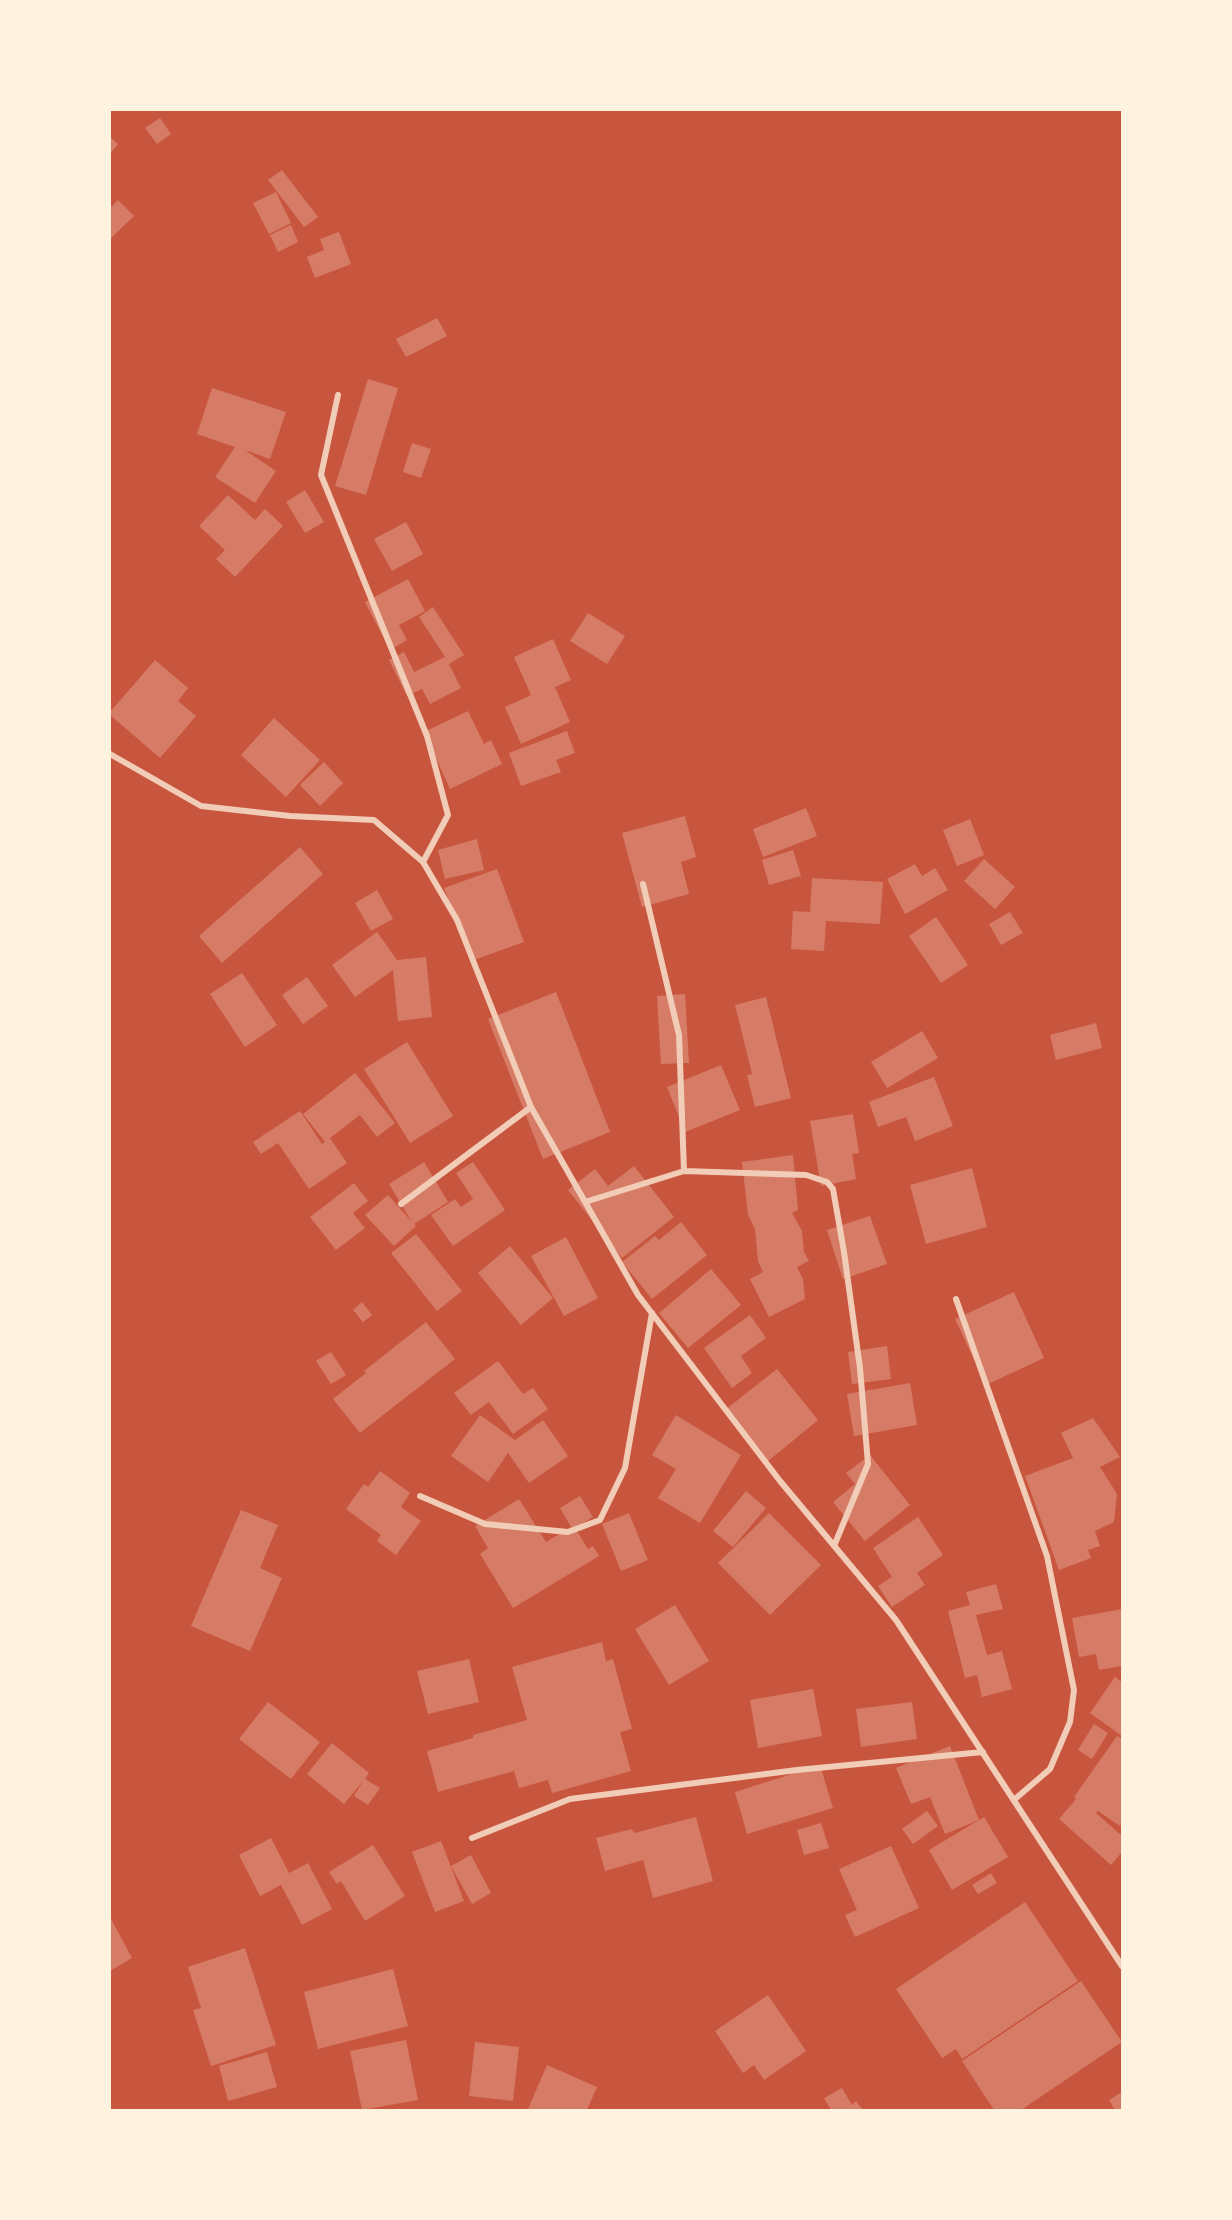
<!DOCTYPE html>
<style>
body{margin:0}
#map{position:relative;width:1232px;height:2220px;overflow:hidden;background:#c8553d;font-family:"Noto Sans",sans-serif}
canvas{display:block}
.frame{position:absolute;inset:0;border:111px solid #fff3e0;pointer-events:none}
</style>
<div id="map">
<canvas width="1232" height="2220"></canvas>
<div class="frame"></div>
</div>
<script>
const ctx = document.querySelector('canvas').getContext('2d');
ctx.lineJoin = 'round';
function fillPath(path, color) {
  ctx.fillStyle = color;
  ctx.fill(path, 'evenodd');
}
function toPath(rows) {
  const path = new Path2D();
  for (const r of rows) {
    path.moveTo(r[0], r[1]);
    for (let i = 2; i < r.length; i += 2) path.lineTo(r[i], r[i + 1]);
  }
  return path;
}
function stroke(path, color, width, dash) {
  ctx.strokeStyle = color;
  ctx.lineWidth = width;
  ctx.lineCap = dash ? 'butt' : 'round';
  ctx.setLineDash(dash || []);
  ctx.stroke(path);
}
const building = toPath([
 [160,118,171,134,157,144,145,128],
 [110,137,118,144,110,154],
 [282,170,318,217,304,227,268,180],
 [276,192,291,223,269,234,253,203],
 [118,200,134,216,110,239,110,208],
 [291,225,298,242,278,252,270,235],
 [339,232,351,264,315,278,307,257,324,250,320,239],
 [437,318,447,336,406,357,396,339],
 [368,379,398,388,366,495,335,486],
 [212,388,286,412,270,459,245,450,276,471,255,503,215,477,235,447,197,434],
 [412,443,431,449,421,478,403,472],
 [305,490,324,522,305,533,286,502],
 [228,495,255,520,265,509,283,526,235,577,216,559,225,550,199,526],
 [406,522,423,554,392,571,374,539],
 [408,579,425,611,399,625,407,640,390,650,365,602],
 [433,607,464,655,449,664,461,688,430,704,422,689,407,696,389,660,404,652,414,672,445,657,419,617],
 [588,613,625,636,607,664,570,641],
 [553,639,571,680,555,687,570,722,521,744,505,707,531,695,514,657],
 [155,660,188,688,178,701,196,716,160,758,110,715,110,712],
 [468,711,484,744,491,740,502,764,450,789,424,732],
 [274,718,320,760,286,797,241,755],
 [567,731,575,753,556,760,561,772,521,786,509,753],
 [324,762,343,783,320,806,300,785],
 [806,808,817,836,763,857,753,829],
 [685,816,696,857,681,862,689,894,642,907,622,833],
 [970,819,984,855,957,866,943,830],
 [477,839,484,870,445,879,438,850],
 [300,847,323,874,222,963,199,936],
 [793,850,801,876,769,885,762,860],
 [984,859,1015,887,995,909,964,881],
 [915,864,922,876,935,868,948,890,905,914,887,879],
 [497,869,524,942,471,961,444,888],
 [812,878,883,882,880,924,826,921,824,951,791,949,793,911,810,912],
 [377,890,393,919,371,931,355,903],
 [1010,912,1023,933,1001,945,989,924],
 [936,917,968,965,941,983,909,936],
 [377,932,397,960,426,957,432,1017,398,1021,393,970,355,997,332,965],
 [242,973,277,1025,245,1047,210,994],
 [307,977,328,1006,303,1024,282,995],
 [556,992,610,1132,543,1159,488,1019],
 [685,994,689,1063,661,1064,657,996],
 [766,997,791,1098,755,1107,747,1075,752,1074,735,1005],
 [1096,1023,1102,1048,1056,1060,1050,1035],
 [922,1031,938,1058,887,1088,871,1062],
 [407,1042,453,1116,410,1143,364,1069],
 [721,1065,740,1110,685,1132,667,1087],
 [355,1073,395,1123,377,1137,360,1115,330,1138,347,1163,309,1189,278,1143,261,1154,253,1142,300,1111,322,1144,325,1142,303,1114],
 [934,1077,953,1126,915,1141,906,1117,878,1127,869,1102],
 [853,1114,859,1153,852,1154,856,1179,821,1186,810,1121],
 [793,1155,798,1210,792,1213,802,1231,804,1252,809,1261,797,1267,803,1279,805,1299,769,1317,750,1279,763,1272,758,1261,755,1229,748,1215,742,1162],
 [424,1162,448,1202,414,1224,416,1226,394,1246,365,1215,388,1195,412,1222,389,1184],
 [473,1162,505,1210,453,1246,431,1215,455,1199,461,1207,473,1199,456,1173],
 [634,1166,674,1217,622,1258,568,1190,595,1169,608,1186],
 [972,1168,987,1227,926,1244,910,1185],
 [354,1183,368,1201,353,1213,365,1228,336,1250,310,1217],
 [870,1216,887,1264,843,1279,827,1230],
 [681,1222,707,1255,652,1299,622,1262,655,1236,659,1240],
 [416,1234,462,1291,437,1311,391,1253],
 [566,1237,598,1298,564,1316,531,1256],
 [510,1246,553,1298,521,1325,478,1273],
 [711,1269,741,1305,688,1348,659,1313],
 [1014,1292,1044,1358,986,1385,955,1319],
 [362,1302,372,1315,363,1322,353,1310],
 [750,1315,766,1338,741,1356,752,1373,732,1388,704,1348],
 [426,1322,455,1359,360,1433,333,1399,366,1373,364,1371],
 [887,1346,891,1379,852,1384,848,1352],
 [331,1352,346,1375,331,1384,316,1361],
 [498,1361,523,1394,533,1388,548,1409,513,1434,489,1402,471,1415,454,1393],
 [777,1369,818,1420,767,1462,725,1410],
 [910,1383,917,1425,854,1436,847,1394],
 [480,1415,515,1440,543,1420,568,1456,529,1483,508,1453,488,1482,451,1456],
 [676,1415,741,1455,700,1523,658,1498,676,1469,652,1455],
 [1093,1418,1120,1457,1100,1467,1117,1494,1114,1522,1095,1531,1100,1546,1088,1550,1091,1558,1059,1570,1025,1476,1073,1458,1061,1433],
 [870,1455,910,1505,865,1541,833,1502,855,1484,846,1473],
 [380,1471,410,1493,401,1507,421,1521,396,1555,377,1541,381,1535,346,1509,364,1484,368,1487],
 [746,1491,766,1508,733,1547,713,1531],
 [580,1496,593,1517,575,1528,588,1549,593,1546,599,1556,513,1608,480,1554,488,1548,475,1526,519,1499,546,1542,571,1527,560,1508],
 [241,1510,278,1525,260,1568,282,1578,250,1651,191,1626],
 [629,1513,648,1560,621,1571,602,1524],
 [769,1513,821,1565,770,1615,718,1563],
 [918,1517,943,1555,917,1573,925,1585,892,1607,878,1586,892,1577,873,1548],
 [996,1584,1003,1609,976,1615,987,1655,1002,1651,1012,1689,982,1697,977,1675,965,1678,948,1611,970,1605,966,1592],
 [675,1605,709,1661,669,1685,635,1629],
 [1122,1609,1122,1666,1099,1670,1096,1654,1079,1657,1072,1618],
 [602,1642,606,1661,613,1659,632,1729,620,1732,631,1771,552,1793,548,1780,519,1788,514,1771,438,1792,427,1751,473,1738,473,1735,527,1720,512,1667],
 [469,1659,479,1702,428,1714,417,1671],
 [1115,1677,1122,1682,1122,1736,1090,1713],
 [813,1689,822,1736,758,1748,750,1700],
 [268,1702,320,1742,291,1779,239,1739],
 [912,1702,917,1739,861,1747,856,1709],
 [1094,1724,1108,1733,1092,1759,1078,1750],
 [1117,1736,1122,1739,1122,1822,1120,1826,1098,1811,1096,1813,1122,1836,1122,1852,1111,1865,1059,1819,1076,1799,1074,1797],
 [332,1743,369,1773,365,1779,380,1788,368,1805,354,1796,363,1781,344,1804,307,1774],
 [950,1746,979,1820,945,1834,930,1797,911,1804,896,1768],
 [820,1765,833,1808,747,1834,735,1792],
 [927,1811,938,1826,913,1844,902,1829],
 [696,1817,713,1881,653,1898,643,1860,605,1871,596,1838,632,1829,634,1833],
 [984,1817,1008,1857,952,1890,929,1850],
 [821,1823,829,1848,804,1855,797,1830],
 [271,1838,289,1873,308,1863,332,1909,302,1925,281,1885,260,1896,239,1855],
 [441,1841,464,1901,435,1912,412,1852],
 [373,1845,405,1896,365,1921,341,1881,337,1884,329,1872],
 [891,1846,919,1908,855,1937,845,1915,857,1910,839,1869],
 [471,1855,491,1893,472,1904,451,1866],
 [991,1873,997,1883,978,1894,972,1885],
 [1025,1902,1078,1981,962,2059,956,2049,942,2058,896,1989],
 [110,1917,132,1958,110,1971],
 [245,1948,276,2045,211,2066,193,2010,201,2008,188,1967],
 [393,1969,408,2026,318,2049,304,1992],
 [1081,1981,1122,2042,1021,2110,994,2110,962,2061],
 [768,1995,806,2051,764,2080,754,2065,743,2073,715,2031],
 [406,2040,418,2100,362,2110,350,2051],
 [475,2042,519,2047,513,2101,469,2096],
 [267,2052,277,2087,228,2101,219,2066],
 [547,2065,597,2087,587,2110,528,2109],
 [842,2088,852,2105,856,2101,863,2110,831,2110,824,2098],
 [1122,2092,1122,2110,1115,2110,1109,2100]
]);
const minor = toPath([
 [338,395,321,475,427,736,448,815,423,862],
 [110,754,201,806,290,816,374,820,423,862,457,920,531,1107,638,1295,780,1481,896,1620,1122,1966],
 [643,884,679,1035,684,1171],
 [585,1202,684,1171,806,1175,827,1182,833,1189,844,1252,860,1368,868,1464,834,1546],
 [401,1204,531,1107],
 [956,1299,1047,1556,1074,1690,1070,1722,1050,1769,1015,1799],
 [420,1496,485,1524,568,1532,600,1520,625,1468,652,1313],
 [472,1838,570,1799,797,1770,983,1752]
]);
fillPath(building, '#d67c66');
stroke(minor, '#f1ccb7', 6);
</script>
